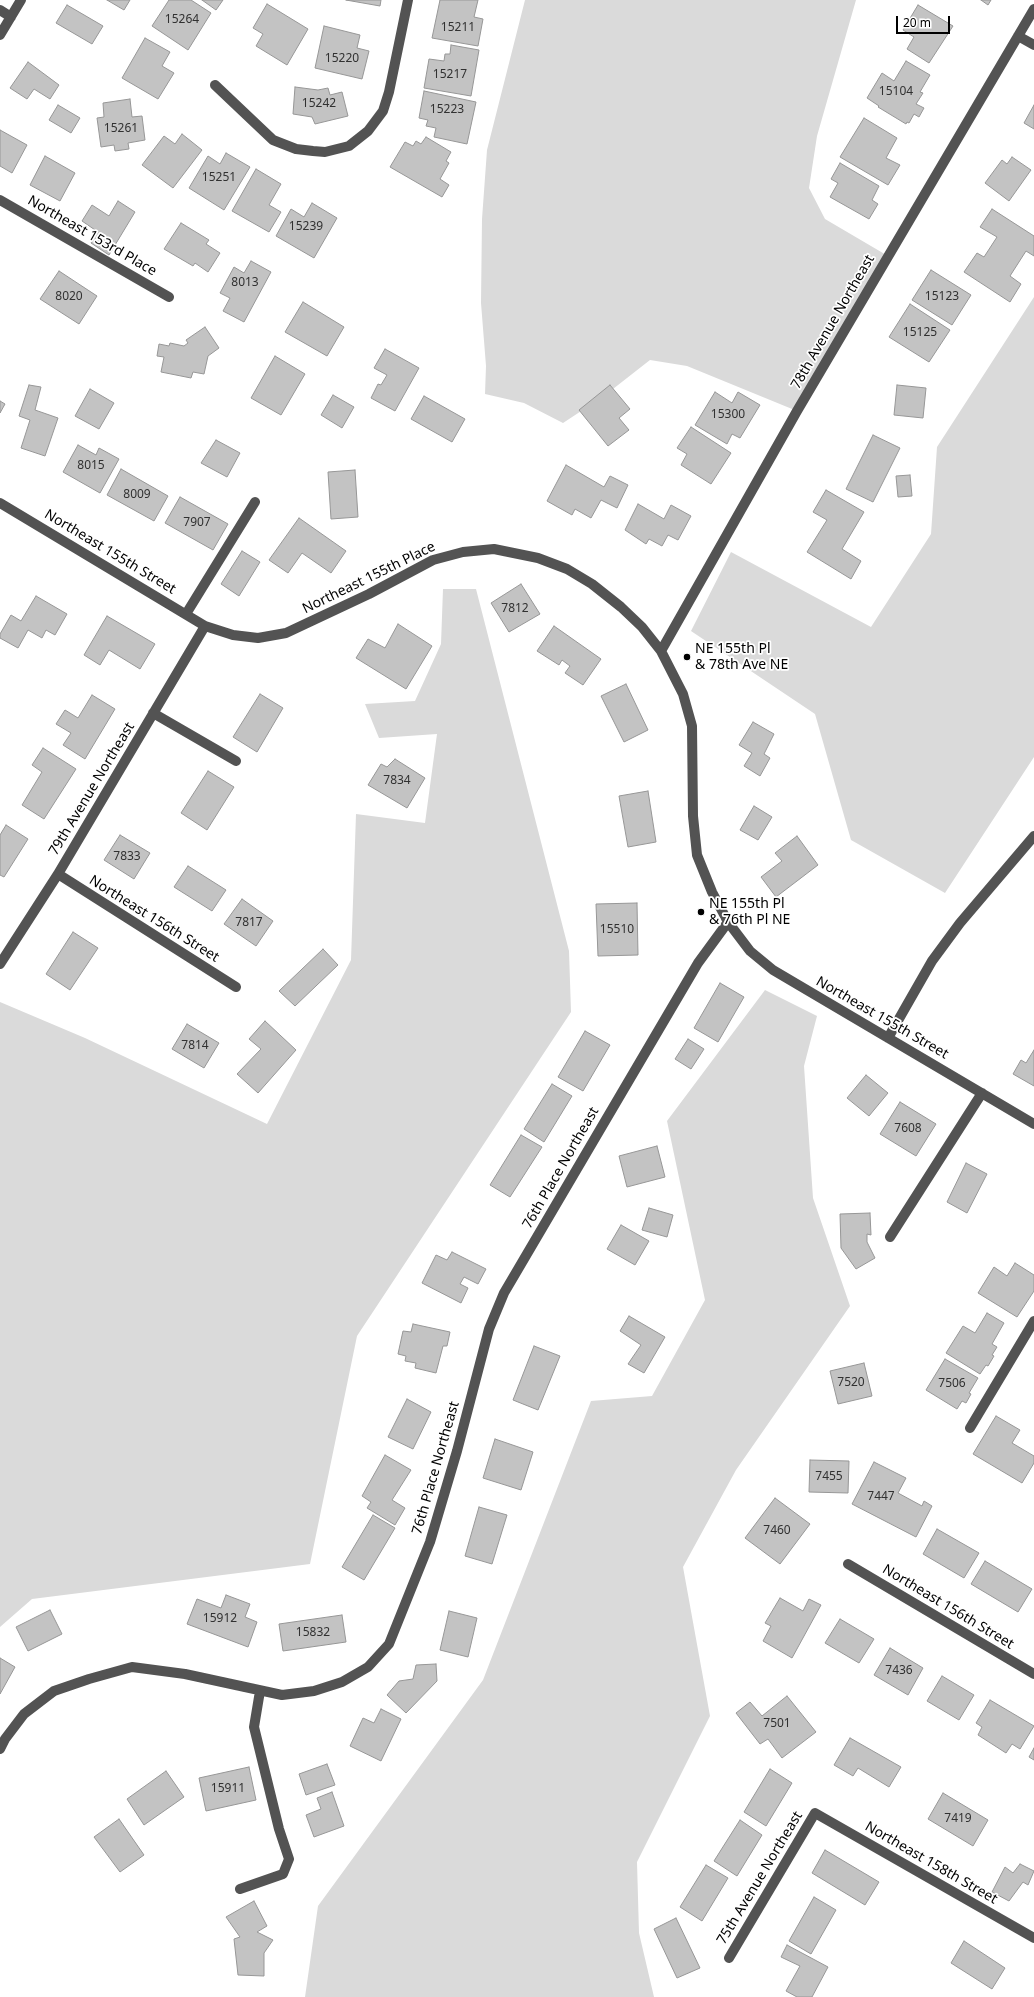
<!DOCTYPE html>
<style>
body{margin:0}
#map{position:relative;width:1034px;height:1997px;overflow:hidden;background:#fff;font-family:"Noto Sans",sans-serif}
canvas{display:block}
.scale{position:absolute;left:896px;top:16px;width:54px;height:18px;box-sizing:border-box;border:2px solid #000;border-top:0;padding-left:5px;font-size:12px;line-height:14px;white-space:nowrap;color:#000;-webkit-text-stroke:3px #fff;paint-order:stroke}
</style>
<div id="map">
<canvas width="1034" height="1997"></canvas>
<div class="scale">20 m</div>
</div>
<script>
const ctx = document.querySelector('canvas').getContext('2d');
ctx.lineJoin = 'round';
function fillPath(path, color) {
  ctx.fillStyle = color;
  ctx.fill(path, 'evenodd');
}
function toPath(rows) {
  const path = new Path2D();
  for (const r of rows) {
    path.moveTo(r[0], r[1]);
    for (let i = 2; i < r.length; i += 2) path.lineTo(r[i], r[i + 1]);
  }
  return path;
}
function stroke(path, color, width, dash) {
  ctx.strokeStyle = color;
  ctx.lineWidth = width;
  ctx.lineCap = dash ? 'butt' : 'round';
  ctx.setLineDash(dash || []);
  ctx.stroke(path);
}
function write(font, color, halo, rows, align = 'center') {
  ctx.font = font + ' "Noto Sans",sans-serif';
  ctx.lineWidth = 3.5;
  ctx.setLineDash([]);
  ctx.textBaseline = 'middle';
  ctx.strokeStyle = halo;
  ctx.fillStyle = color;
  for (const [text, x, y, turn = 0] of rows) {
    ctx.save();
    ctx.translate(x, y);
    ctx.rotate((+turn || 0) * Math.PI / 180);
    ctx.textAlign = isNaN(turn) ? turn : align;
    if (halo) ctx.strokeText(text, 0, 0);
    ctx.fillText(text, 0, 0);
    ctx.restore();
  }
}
const green = toPath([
 [525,0,856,0,817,136,809,188,825,219,888,256,797,411,687,366,650,360,604,396,563,423,524,403,485,394,486,366,481,303,482,219,487,150],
 [1034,297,1034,757,945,893,851,840,815,714,691,631,731,552,871,627,931,534,937,447],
 [443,589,476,589,569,951,571,1012,357,1336,310,1564,32,1599,0,1627,0,1002,85,1038,267,1124,351,960,356,814,425,823,437,734,379,738,365,704,415,701,441,644],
 [765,990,817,1016,804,1066,813,1198,850,1306,736,1470,683,1567,710,1716,637,1862,639,1933,654,1997,305,1997,318,1906,483,1680,591,1401,652,1396,705,1300,667,1121]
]);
const building = toPath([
 [107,0,130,0,124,10,107,0],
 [169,0,191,0,211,13,188,50,152,26,169,0],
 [202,0,223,0,216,10,202,0],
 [346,0,381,0,380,6,346,0],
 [440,0,478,0,474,17,483,19,478,46,432,38,440,0],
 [981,0,991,0,988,5,981,0],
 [267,4,308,29,287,65,256,46,263,34,253,28,267,4],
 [67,5,103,26,92,44,56,23,67,5],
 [918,5,953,26,929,63,907,49,914,37,903,30,918,5],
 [324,26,360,35,357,48,369,51,362,79,315,68,324,26],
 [145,38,170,52,162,66,174,73,158,99,122,78,145,38],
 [451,45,479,50,471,96,424,88,429,59,444,61,445,54,450,54,451,45],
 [906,61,930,75,920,92,923,93,916,104,924,108,919,117,914,114,909,123,907,122,906,124,878,107,879,106,867,98,882,73,894,81,906,61],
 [28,62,59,85,50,99,34,89,27,99,10,88,28,62],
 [295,87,318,90,328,88,330,95,342,92,348,116,315,124,312,117,293,114,295,87],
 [424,91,476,102,467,144,434,137,436,128,426,126,428,120,419,118,424,91],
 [130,99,132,117,142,116,145,140,128,143,129,149,115,151,114,145,101,147,97,118,104,117,103,103,130,99],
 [58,105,80,118,71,133,49,120,58,105],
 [1034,105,1034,129,1024,123,1034,105],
 [864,118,897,138,886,158,900,165,888,185,840,157,864,118],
 [0,130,27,145,12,173,0,166,0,130],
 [182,134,202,150,173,188,142,165,164,136,175,144,182,134],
 [426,137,451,152,446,161,449,163,440,179,449,185,442,197,390,167,405,142,413,146,416,141,421,144,426,137],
 [226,153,250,167,224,210,189,188,208,156,220,164,226,153],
 [45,156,75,173,60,201,30,185,45,156],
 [1012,157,1031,170,1009,201,985,183,1002,160,1007,164,1012,157],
 [840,163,879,186,872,200,878,204,869,219,830,197,838,183,831,179,840,163],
 [256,169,281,184,269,205,281,212,269,232,232,211,256,169],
 [118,201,135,212,109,255,91,243,98,232,82,221,92,205,109,216,118,201],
 [312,203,337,218,314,258,276,236,291,209,304,217,312,203],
 [992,209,1034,236,1034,256,1026,251,1010,276,1021,284,1010,302,964,272,977,253,984,257,997,237,980,227,992,209],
 [181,223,209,240,206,244,220,253,208,272,195,263,193,266,164,249,181,223],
 [251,261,271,272,244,322,223,311,230,298,220,293,234,267,244,273,251,261],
 [931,270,971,295,952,325,912,300,931,270],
 [59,271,97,296,79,324,40,299,59,271],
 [303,302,344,327,327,356,285,332,303,302],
 [910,304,950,330,929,362,889,337,910,304],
 [205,327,219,348,208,356,204,374,193,372,191,378,161,372,164,357,157,356,159,344,169,346,170,343,184,346,188,343,186,340,205,327],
 [385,349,419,368,395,411,371,398,378,384,381,385,387,375,374,368,385,349],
 [275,356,305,374,281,415,251,398,275,356],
 [29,385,41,387,35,410,58,418,45,456,21,448,30,420,19,416,29,385],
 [610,385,630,409,619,418,629,430,608,446,579,410,610,385],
 [897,385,926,388,923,418,894,415,897,385],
 [90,389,114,403,99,429,75,416,90,389],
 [715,392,732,403,738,392,760,405,740,438,732,434,727,444,695,425,715,392],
 [333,395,354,407,342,428,321,415,333,395],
 [424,396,465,419,452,442,411,419,424,396],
 [0,401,5,404,0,413,0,401],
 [691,427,731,453,711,484,681,465,687,454,677,448,691,427],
 [873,435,900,448,873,502,846,489,873,435],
 [216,440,240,453,227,477,201,463,216,440],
 [78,445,96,455,99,448,119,459,100,493,63,472,78,445],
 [566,465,604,487,610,476,628,485,617,508,601,500,591,518,575,509,572,515,547,501,566,465],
 [121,469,168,496,154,521,107,495,121,469],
 [355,470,358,517,331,519,328,472,355,470],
 [910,475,912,496,898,497,896,476,910,475],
 [826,490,864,512,842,549,861,561,851,579,807,552,827,520,813,512,826,490],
 [180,497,228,524,213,550,165,523,180,497],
 [638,504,664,519,671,505,691,516,678,540,668,535,662,546,649,539,646,544,625,530,638,504],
 [299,518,346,551,331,573,302,553,288,573,269,560,299,518],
 [242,551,260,562,239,596,221,584,242,551],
 [521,584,540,614,509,632,491,603,521,584],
 [36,596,67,614,55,635,46,630,42,638,28,630,18,648,0,638,0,634,11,615,21,621,36,596],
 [107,616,155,644,140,669,109,650,100,665,84,655,107,616],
 [398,624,432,646,406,689,356,658,368,639,385,648,398,624],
 [554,626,601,659,583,685,565,673,570,666,562,660,559,665,537,651,554,626],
 [626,684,648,730,624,742,601,696,626,684],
 [260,694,283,708,257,752,233,737,260,694],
 [92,695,115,709,85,759,63,745,71,733,56,724,65,710,78,718,92,695],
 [753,722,774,734,764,754,770,758,760,776,744,766,752,753,739,745,753,722],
 [43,748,76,769,44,819,22,805,42,772,32,765,43,748],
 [395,759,425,778,407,808,368,785,381,764,387,767,395,759],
 [208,771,234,787,207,830,181,813,208,771],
 [648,791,656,842,628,847,619,796,648,791],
 [754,806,772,817,758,840,740,830,754,806],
 [6,825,28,839,4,877,0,875,0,835,6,825],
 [120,835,150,853,134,879,104,860,120,835],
 [797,836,818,865,776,897,761,877,782,861,775,853,797,836],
 [188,866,226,890,212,911,174,887,188,866],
 [242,899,273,921,256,946,224,924,242,899],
 [637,903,638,955,598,956,596,904,637,903],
 [73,932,98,948,70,990,46,974,73,932],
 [323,949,338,965,295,1006,279,991,323,949],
 [720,983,744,997,718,1042,694,1028,720,983],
 [265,1021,296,1050,258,1093,237,1074,261,1049,249,1039,265,1021],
 [187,1024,219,1043,204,1068,172,1049,187,1024],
 [585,1031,610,1045,583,1091,558,1077,585,1031],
 [688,1039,704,1049,691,1069,675,1059,688,1039],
 [1034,1050,1034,1086,1013,1074,1021,1060,1026,1063,1034,1050],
 [866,1075,888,1093,869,1116,847,1098,866,1075],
 [552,1084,572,1096,544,1142,524,1129,552,1084],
 [900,1102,936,1124,916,1156,880,1134,900,1102],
 [521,1135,542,1147,510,1197,490,1185,521,1135],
 [657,1146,665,1177,627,1187,619,1156,657,1146],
 [966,1163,987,1174,967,1213,947,1202,966,1163],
 [649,1208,673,1215,667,1237,642,1230,649,1208],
 [870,1213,871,1235,867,1234,867,1242,875,1258,856,1269,841,1248,840,1214,870,1213],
 [621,1225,649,1241,635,1265,607,1249,621,1225],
 [452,1252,486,1269,478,1284,464,1277,460,1284,468,1288,461,1303,422,1283,436,1255,447,1260,452,1252],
 [1015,1263,1034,1275,1034,1291,1017,1317,978,1293,994,1267,1007,1276,1015,1263],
 [987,1313,1004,1323,992,1344,997,1347,992,1355,994,1356,988,1366,986,1365,980,1374,946,1353,963,1326,975,1333,987,1313],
 [629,1316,665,1337,644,1373,628,1364,641,1345,620,1331,629,1316],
 [413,1324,450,1332,447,1346,443,1346,436,1373,415,1368,416,1363,405,1361,406,1356,398,1354,403,1331,411,1332,413,1324],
 [534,1346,560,1356,538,1410,513,1400,534,1346],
 [945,1359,978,1378,969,1393,971,1394,966,1403,962,1401,957,1409,926,1390,945,1359],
 [864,1363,872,1396,838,1404,830,1371,864,1363],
 [407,1399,431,1412,413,1449,388,1437,407,1399],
 [996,1416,1020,1430,1012,1443,1034,1456,1034,1463,1022,1483,973,1454,996,1416],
 [495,1439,533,1452,521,1490,483,1478,495,1439],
 [385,1455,411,1470,392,1500,405,1508,395,1525,367,1508,371,1502,362,1496,385,1455],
 [810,1460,849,1461,848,1493,809,1492,810,1460],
 [874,1462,906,1478,898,1493,922,1506,924,1501,932,1506,916,1537,852,1504,874,1462],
 [775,1498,810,1524,780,1564,745,1538,775,1498],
 [479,1507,507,1515,492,1564,465,1556,479,1507],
 [373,1515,395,1528,364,1580,342,1567,373,1515],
 [937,1529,979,1553,964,1578,923,1554,937,1529],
 [985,1561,1032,1589,1018,1612,971,1584,985,1561],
 [226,1595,250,1604,245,1617,257,1622,248,1647,187,1624,197,1599,221,1608,226,1595],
 [780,1598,803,1611,809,1599,821,1605,792,1658,763,1641,771,1626,765,1623,780,1598],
 [50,1610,62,1634,28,1651,16,1627,50,1610],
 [449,1611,477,1618,468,1657,440,1650,449,1611],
 [342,1615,346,1642,283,1651,279,1624,342,1615],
 [840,1619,874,1639,859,1663,825,1643,840,1619],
 [890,1648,923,1668,908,1695,874,1675,890,1648],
 [0,1658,15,1667,0,1694,0,1658],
 [436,1664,437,1681,406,1713,387,1695,399,1681,413,1679,416,1665,436,1664],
 [942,1676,974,1695,959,1720,927,1701,942,1676],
 [787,1696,816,1732,782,1758,768,1739,760,1744,736,1713,750,1702,762,1716,787,1696],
 [990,1700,1034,1726,1020,1749,1012,1744,1006,1753,978,1735,982,1727,976,1723,990,1700],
 [381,1709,401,1719,381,1761,350,1746,363,1718,374,1723,381,1709],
 [850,1738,901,1767,889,1787,858,1768,853,1776,834,1765,850,1738],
 [1034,1748,1034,1760,1029,1757,1034,1748],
 [327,1764,335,1785,306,1795,299,1774,327,1764],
 [249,1767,256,1800,206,1811,199,1778,249,1767],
 [770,1769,792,1783,766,1826,744,1812,770,1769],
 [166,1771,184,1797,144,1825,127,1799,166,1771],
 [332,1792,344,1826,314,1837,306,1815,321,1809,317,1798,332,1792],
 [943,1793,988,1820,973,1846,928,1819,943,1793],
 [119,1819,144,1855,120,1872,94,1837,119,1819],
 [740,1820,762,1835,737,1876,714,1861,740,1820],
 [825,1850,879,1882,865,1905,812,1873,825,1850],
 [1020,1864,1034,1871,1028,1885,1023,1882,1009,1901,992,1892,1005,1867,1013,1873,1020,1864],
 [706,1865,728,1878,702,1921,680,1907,706,1865],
 [814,1897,836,1910,811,1954,789,1941,814,1897],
 [254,1901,267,1926,257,1932,273,1940,264,1953,264,1976,238,1975,234,1939,240,1937,226,1917,254,1901],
 [676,1918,700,1968,677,1978,654,1929,676,1918],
 [964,1941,1005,1968,992,1989,951,1963,964,1941],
 [787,1945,828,1967,812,1997,797,1997,786,1991,800,1966,781,1957,787,1945]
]);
const minor = toPath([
 [0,10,11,17],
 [0,35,21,0],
 [1018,36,1034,45],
 [215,85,273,140,296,149,313,151,325,152,349,146,368,131,383,111,389,92,408,0],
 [0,200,169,297],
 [0,503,205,626,233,635,258,638,286,633,369,594,433,560,463,552,494,549,538,558,567,569,592,584,621,607,642,627,661,651,683,694,692,726,693,816,697,855,712,892,728,922,750,951,773,970,1034,1124],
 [186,614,255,502],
 [661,651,797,411,1034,9],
 [153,713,236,761],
 [58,874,236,987],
 [0,964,58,874,205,626],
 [888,1038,932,961,960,923,1034,836],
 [890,1237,982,1093],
 [970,1428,1034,1321],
 [848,1564,1034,1674],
 [0,1749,5,1739,24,1714,54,1691,89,1679,132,1667,185,1674,282,1695,314,1691,342,1682,368,1667,389,1644,430,1542,457,1451,489,1329,504,1293,698,963,728,922],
 [240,1889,283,1874,289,1859,279,1829,254,1727,260,1691],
 [729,1958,815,1813,1034,1938]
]);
const markers = [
 [687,657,4,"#000"],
 [701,912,4,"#000"]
];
const numberNames = [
 ["15264",182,20],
 ["15211",458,28],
 ["15220",342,59],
 ["15217",450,75],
 ["15104",896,92],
 ["15242",319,104],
 ["15223",447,110],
 ["15261",121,129],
 ["15251",219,178],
 ["15239",306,227],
 ["8013",245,283],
 ["8020",69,297],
 ["15123",942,297],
 ["15125",920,333],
 ["15300",728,415],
 ["8015",91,466],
 ["8009",137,495],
 ["7907",197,523],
 ["7812",515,609],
 ["7834",397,781],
 ["7833",127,857],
 ["7817",249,923],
 ["15510",617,930],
 ["7814",195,1046],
 ["7608",908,1129],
 ["7520",851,1383],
 ["7506",952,1384],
 ["7455",829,1477],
 ["7447",881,1497],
 ["7460",777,1531],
 ["15912",220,1619],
 ["15832",313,1633],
 ["7436",899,1671],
 ["7501",777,1724],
 ["15911",228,1789],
 ["7419",958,1819]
];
const streetNames = [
 ["Northeast 153rd Place",92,236,30],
 ["78th Avenue Northeast",833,322,-60],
 ["Northeast 155th Street",110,552,31],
 ["Northeast 155th Place",369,578,-26],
 ["79th Avenue Northeast",92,789,-59],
 ["Northeast 156th Street",154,919,32],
 ["Northeast 155th Street",882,1018,30],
 ["76th Place Northeast",561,1168,-60],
 ["76th Place Northeast",436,1468,-74],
 ["Northeast 156th Street",948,1607,31],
 ["Northeast 158th Street",931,1863,30],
 ["75th Avenue Northeast",760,1878,-59]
];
const poiNames = [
 ["NE 155th Pl",695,649],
 ["& 78th Ave NE",695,665],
 ["NE 155th Pl",709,904],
 ["& 76th Pl NE",709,920]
];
fillPath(green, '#dadada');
fillPath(building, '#c3c3c3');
stroke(building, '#979797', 1);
stroke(minor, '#535353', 10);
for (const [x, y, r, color] of markers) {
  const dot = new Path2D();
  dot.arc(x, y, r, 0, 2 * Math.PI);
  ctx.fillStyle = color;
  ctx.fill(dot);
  stroke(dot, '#fff', 1.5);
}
write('12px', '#313131', null, numberNames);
write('14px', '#000', '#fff', streetNames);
write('14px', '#000', '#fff', poiNames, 'left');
</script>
